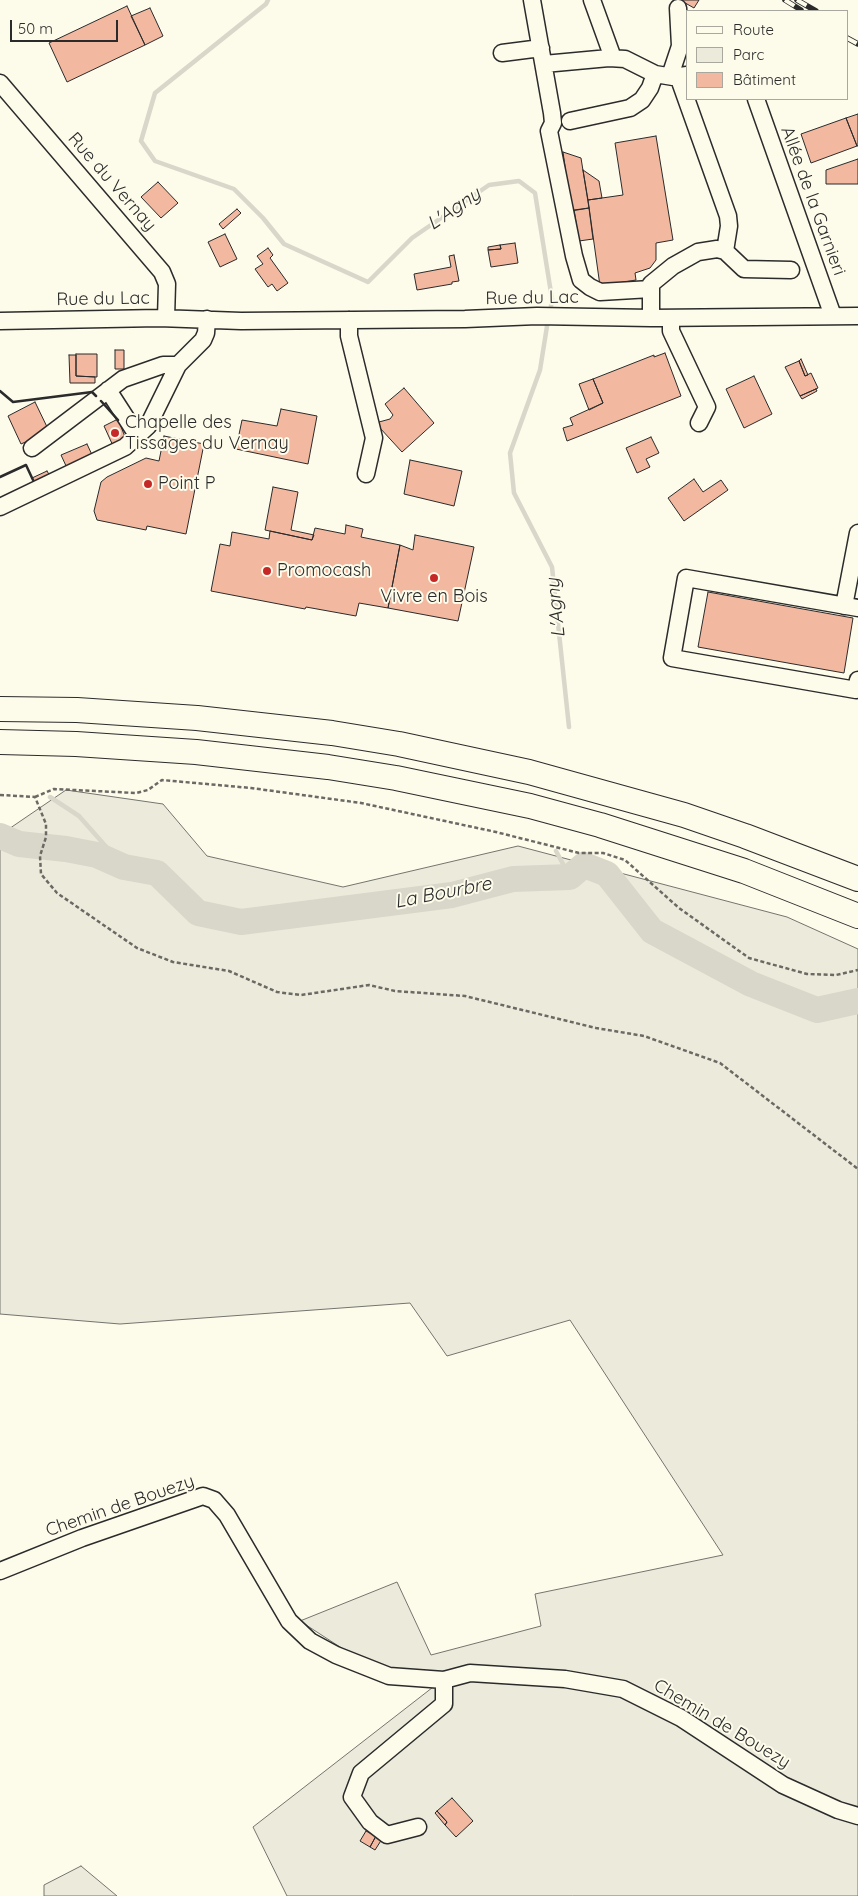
<!DOCTYPE html>
<meta charset="utf-8">
<style>
body{margin:0}
#map{position:relative;width:858px;height:1896px;overflow:hidden;background:#fdfbea;font-family:Quicksand,sans-serif}
canvas{display:block}
.legend{position:absolute;left:686px;top:10px;width:162px;height:90px;box-sizing:border-box;background:#fdfbea;border:1px solid #a9a89e;margin:0;padding:6px 9px;list-style:none;font-size:15px;color:#2b2b2b}
.legend li{display:flex;align-items:center;gap:10px;height:25px}
.legend b{width:25px;border:1px solid #a9a89e}
.scale{position:absolute;left:10px;top:20px;width:108px;height:22px;box-sizing:border-box;border:2px solid #2b2b2b;border-top:0;padding-left:6px;font-size:15px;line-height:18px;white-space:nowrap;color:#2b2b2b;-webkit-text-stroke:4px #fdfbea;paint-order:stroke}
</style>
<div id="map">
<canvas width="858" height="1896"></canvas>
<ul class="legend">
<li><b style="height:6px;background:#fdfbea"></b>Route</li>
<li><b style="height:14px;background:#ecebdb"></b>Parc</li>
<li><b style="height:14px;background:#f2b8a0"></b>Bâtiment</li>
</ul>
<div class="scale">50 m</div>
</div>
<script>
const ctx = document.querySelector('canvas').getContext('2d');
ctx.lineJoin = 'round';
function fillPath(path, color) {
  ctx.fillStyle = color;
  ctx.fill(path, 'evenodd');
}
function toPath(rows) {
  const path = new Path2D();
  for (const r of rows) {
    path.moveTo(r[0], r[1]);
    for (let i = 2; i < r.length; i += 2) path.lineTo(r[i], r[i + 1]);
  }
  return path;
}
function stroke(path, color, width, dash) {
  ctx.strokeStyle = color;
  ctx.lineWidth = width;
  ctx.lineCap = dash ? 'butt' : 'round';
  ctx.setLineDash(dash || []);
  ctx.stroke(path);
}
function write(font, color, halo, rows, align = 'center') {
  ctx.font = font + ' Quicksand,sans-serif';
  ctx.lineWidth = 4;
  ctx.setLineDash([]);
  ctx.textBaseline = 'middle';
  ctx.strokeStyle = halo;
  ctx.fillStyle = color;
  for (const [text, x, y, turn = 0] of rows) {
    ctx.save();
    ctx.translate(x, y);
    ctx.rotate((+turn || 0) * Math.PI / 180);
    ctx.textAlign = isNaN(turn) ? turn : align;
    if (halo) ctx.strokeText(text, 0, 0);
    ctx.fillText(text, 0, 0);
    ctx.restore();
  }
}
const green = toPath([
 [66,790,163,804,207,856,343,887,518,846,787,917,858,949,858,1896,287,1896,253,1827,437,1684,360,1660,300,1621,397,1582,431,1655,541,1626,535,1594,723,1555,570,1320,447,1356,410,1303,120,1324,0,1314,0,835,66,790],
 [81,1866,117,1896,44,1896,44,1885,81,1866]
]);
const stream = toPath([
 [268,0,266,4,155,93,141,141,155,161,234,189,263,218,284,244,368,282,412,238,489,185,519,181,535,193,552,299,550,313],
 [548,320,540,370,510,453,514,493,552,567,569,727],
 [50,797,79,816,124,867],
 [556,851,570,877]
]);
const river = toPath([
 [0,836,19,844,66,849,97,855,124,867,157,873,198,913,241,922,452,895,513,879,570,877,584,865,607,874,652,931,751,984,817,1010,858,1001]
]);
const building = toPath([
 [680,0,699,0,694,8,680,0],
 [127,6,145,45,67,82,49,43,127,6],
 [150,8,163,36,145,45,131,16,150,8],
 [858,114,858,146,857,146,846,118,858,114],
 [846,118,857,146,811,163,801,134,846,118],
 [656,136,673,240,656,243,656,260,650,268,635,273,636,280,600,286,588,200,623,195,615,143,656,136],
 [563,152,581,158,589,208,571,211,563,152],
 [858,159,858,184,826,184,826,170,858,159],
 [583,170,599,181,602,198,588,200,583,170],
 [158,182,178,203,161,218,141,197,158,182],
 [589,208,593,239,579,241,574,210,589,208],
 [237,209,241,213,223,229,219,224,237,209],
 [225,234,237,259,220,267,208,242,225,234],
 [515,243,518,263,491,267,488,250,501,249,500,245,515,243],
 [500,245,501,249,488,250,488,247,500,245],
 [268,248,273,255,270,258,288,283,277,291,272,284,268,287,255,269,263,264,257,256,268,248],
 [454,255,459,281,452,282,452,284,417,290,414,274,451,267,449,256,454,255],
 [115,350,124,350,124,369,115,369,115,350],
 [665,353,681,396,567,441,563,428,573,425,570,418,603,403,593,379,654,355,654,357,665,353],
 [76,354,97,354,97,377,76,376,76,354],
 [69,355,76,355,76,376,95,377,95,383,70,383,69,355],
 [801,359,808,375,805,376,799,361,801,359],
 [799,361,805,376,811,373,818,388,800,396,785,367,799,361],
 [754,376,772,414,744,428,726,389,754,376],
 [593,379,603,403,589,410,579,384,593,379],
 [404,388,434,423,402,452,380,428,379,422,390,419,393,415,385,404,404,388],
 [816,389,817,391,802,399,800,396,816,389],
 [35,402,49,431,21,444,8,416,35,402],
 [281,409,317,416,308,464,236,449,242,420,277,426,281,409],
 [118,419,127,442,114,448,104,426,118,419],
 [164,436,204,444,186,534,147,526,146,530,97,520,94,511,101,482,107,477,146,458,159,461,164,436],
 [651,437,659,453,646,459,650,467,637,473,626,448,651,437],
 [87,444,93,457,67,468,61,455,87,444],
 [410,460,462,471,454,506,404,494,410,460],
 [47,471,50,476,35,483,32,478,47,471],
 [694,479,703,492,721,480,728,490,684,521,668,498,694,479],
 [273,487,298,492,291,530,314,535,312,540,265,530,273,487],
 [346,525,363,529,361,537,400,545,388,608,359,603,356,616,306,607,305,609,211,591,220,544,230,546,232,532,269,539,270,531,312,540,315,528,345,534,346,525],
 [415,535,474,547,458,621,388,608,400,545,413,550,415,535],
 [708,592,853,618,844,673,698,647,708,592],
 [452,1798,473,1821,456,1837,445,1825,447,1822,437,1811,452,1798],
 [437,1811,447,1822,445,1825,435,1813,437,1811],
 [366,1831,376,1836,370,1847,360,1841,366,1831],
 [376,1836,382,1839,375,1850,370,1847,376,1836]
]);
const path = toPath([
 [0,795,35,797,46,824,46,837,40,856,41,874,57,893,137,948,173,962,229,971,277,992,301,995,369,985,395,991,465,996,596,1028,644,1036,720,1063,858,1169],
 [35,797,54,789,136,793,148,790,162,780,251,788,361,803,496,832,579,853,603,853,625,860,679,908,749,958,807,974,836,975,858,970]
]);
const minor = toPath([
 [532,0,552,113,553,123,549,131,574,256,581,280,590,287,600,292,651,289],
 [592,0,613,58],
 [502,53,541,48],
 [544,64,609,58,625,59,655,74,673,77,687,75],
 [670,76,680,46,678,8],
 [678,76,728,216,729,226,725,251],
 [0,83,162,272,167,284,166,318],
 [756,99,833,316],
 [570,121,630,108,642,100,650,88,655,74],
 [651,318,651,284,673,266,698,252,717,249,725,251,744,269,791,270],
 [671,318,671,331,707,407,699,423],
 [349,320,349,336,374,438,366,474],
 [0,321,159,318,241,321,465,319,537,316,651,318,858,316],
 [108,390,137,435],
 [32,448,123,379,163,365,178,365],
 [0,507,125,447,148,426,178,365,203,340,206,333,207,319],
 [844,606,858,533],
 [858,608,686,578,672,658,856,690,858,680],
 [0,1571,82,1538,203,1496,214,1500,227,1515,289,1621,310,1641,336,1655,389,1676,444,1680,470,1673,565,1679,623,1689,681,1718,783,1785,838,1810,858,1816],
 [418,1827,387,1835,370,1822,352,1797,361,1773,444,1704,444,1680]
]);
const highway = toPath([
 [0,709,77,710,197,718,332,733,399,744,529,772,684,815,745,836,858,879],
 [0,742,76,744,196,752,328,767,396,778,530,806,600,825,744,871,858,916]
]);
const rail = toPath([
 [785,0,801,10],
 [797,0,816,11],
 [847,38,858,44]
]);
const wall = toPath([
 [0,391,13,402,92,392,96,396],
 [101,401,118,420],
 [0,477,26,465,33,480]
]);
const markers = [
 [115,433,5,"#c62828"],
 [148,484,5,"#c62828"],
 [267,571,5,"#c62828"],
 [434,578,5,"#c62828"]
];
const streetNames = [
 ["Rue du Vernay",112,182,49],
 ["Allée de la Garnieri",813,201,70],
 ["Rue du Lac",532,298,-1],
 ["Rue du Lac",103,299,-1],
 ["Chemin de Bouezy",120,1506,-19],
 ["Chemin de Bouezy",722,1724,31]
];
const poiNames = [
 ["Chapelle des",125,423],
 ["Tissages du Vernay",125,444],
 ["Point P",158,484],
 ["Promocash",277,571],
 ["Vivre en Bois",434,597,"center"]
];
const waterNames = [
 ["L'Agny",454,209,-34],
 ["L'Agny",556,608,-96],
 ["La Bourbre",443,893,-11]
];
fillPath(green, '#ecebdb');
stroke(green, '#74746e', 1);
stroke(stream, '#d8d7c9', 4.5);
stroke(river, '#d8d7c9', 26);
fillPath(building, '#f2b8a0');
stroke(building, '#2b2b2b', 1);
stroke(minor, '#2b2b2b', 19);
stroke(highway, '#2b2b2b', 26);
stroke(path, '#6a6964', 2.5, [4, 2.5]);
stroke(minor, '#fdfbea', 16);
stroke(highway, '#fdfbea', 24);
stroke(rail, '#2b2b2b', 5.5);
stroke(rail, '#fdfbea', 4, [11]);
stroke(wall, '#2b2b2b', 2.5);
for (const [x, y, r, color] of markers) {
  const dot = new Path2D();
  dot.arc(x, y, r, 0, 2 * Math.PI);
  ctx.fillStyle = color;
  ctx.fill(dot);
  stroke(dot, '#fdfbea', 2);
}
write('18px', '#2b2b2b', '#fdfbea', streetNames);
write('18px', '#2b2b2b', '#fdfbea', poiNames, 'left');
write('italic 19px', '#2b2b2b', '#fdfbea', waterNames);
</script>
